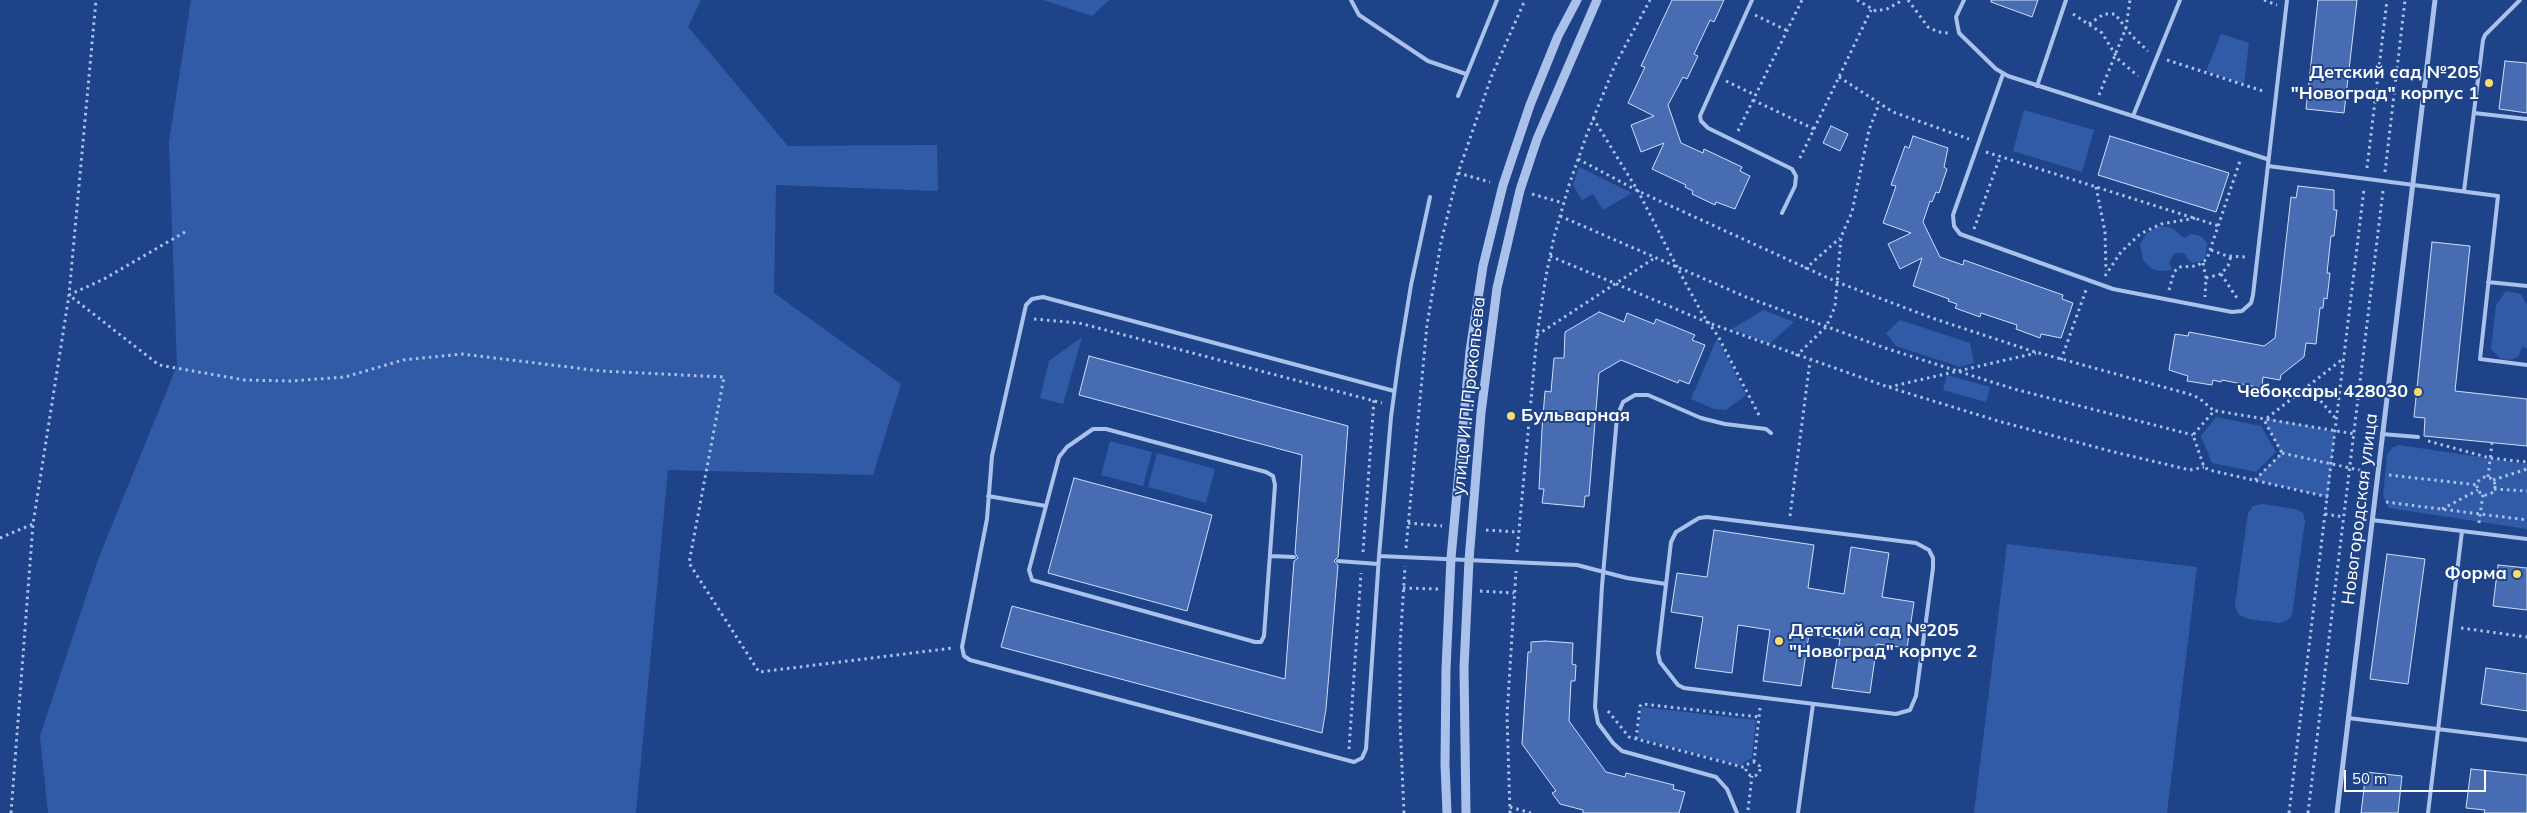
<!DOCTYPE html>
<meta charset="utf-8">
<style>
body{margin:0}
#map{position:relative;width:2527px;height:813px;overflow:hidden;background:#1f4389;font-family:Mulish,sans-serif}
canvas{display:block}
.scale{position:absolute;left:2344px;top:770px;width:142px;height:22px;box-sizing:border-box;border:2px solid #fff;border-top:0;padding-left:6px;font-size:15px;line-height:18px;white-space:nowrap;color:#fff;-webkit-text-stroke:4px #1f4389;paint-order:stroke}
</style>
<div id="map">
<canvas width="2527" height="813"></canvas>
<div class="scale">50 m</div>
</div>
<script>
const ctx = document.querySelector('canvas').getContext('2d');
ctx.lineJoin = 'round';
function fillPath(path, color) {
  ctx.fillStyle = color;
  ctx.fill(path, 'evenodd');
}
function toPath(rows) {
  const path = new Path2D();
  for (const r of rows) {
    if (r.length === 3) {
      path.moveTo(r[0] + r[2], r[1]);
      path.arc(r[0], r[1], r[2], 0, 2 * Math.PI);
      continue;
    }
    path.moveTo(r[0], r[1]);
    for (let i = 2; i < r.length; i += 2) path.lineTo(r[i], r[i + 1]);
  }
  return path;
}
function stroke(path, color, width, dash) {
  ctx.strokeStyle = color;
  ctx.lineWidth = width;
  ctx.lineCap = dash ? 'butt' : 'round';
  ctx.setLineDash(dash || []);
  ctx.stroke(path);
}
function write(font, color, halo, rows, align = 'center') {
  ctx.font = font + ' Mulish,sans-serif';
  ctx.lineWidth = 4;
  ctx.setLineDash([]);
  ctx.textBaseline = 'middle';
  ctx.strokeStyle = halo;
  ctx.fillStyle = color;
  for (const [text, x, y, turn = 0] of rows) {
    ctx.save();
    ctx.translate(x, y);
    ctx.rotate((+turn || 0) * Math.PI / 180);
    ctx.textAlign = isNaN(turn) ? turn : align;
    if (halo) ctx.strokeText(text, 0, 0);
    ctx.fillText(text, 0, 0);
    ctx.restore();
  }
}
const green = toPath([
 [191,0,701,0,688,27,788,146,937,145,938,191,776,185,774,293,901,384,873,475,668,470,636,813,48,813,40,736,99,557,177,366,169,142],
 [1043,0,1109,0,1092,16],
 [2221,34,2249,43,2244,84,2206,71],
 [2024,110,2094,130,2082,172,2013,151],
 [1579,167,1632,193,1603,210,1593,194,1582,200,1573,185],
 [2159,226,2172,228,2184,238,2191,234,2201,236,2207,243,2206,256,2201,261,2193,263,2190,262,2184,253,2175,253,2169,262,2172,270,2161,271,2152,269,2143,260,2140,244,2147,233],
 [2506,291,2521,294,2527,305,2527,348,2522,347,2518,357,2510,360,2501,359,2491,349,2496,305],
 [1763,310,1794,322,1769,344,1732,329],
 [1900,320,1970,343,1974,363,1960,367,1896,346,1886,333],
 [1082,337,1063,404,1040,398,1049,361],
 [1717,338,1746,395,1726,410,1714,409,1691,399],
 [1947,375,1990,387,1986,402,1943,390],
 [2216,417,2261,426,2276,452,2256,472,2212,463,2201,436],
 [2267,418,2335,432,2328,497,2255,480,2281,453,2264,420],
 [1110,441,1152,452,1143,486,1101,475],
 [2399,445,2527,464,2527,529,2389,508,2383,496,2387,455,2393,447],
 [1157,453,1215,469,1206,503,1148,487],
 [2262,504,2295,509,2303,513,2305,521,2292,615,2288,620,2280,623,2248,619,2238,614,2235,605,2248,513,2253,506],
 [2007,544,2197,567,2167,813,1974,813],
 [1641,707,1756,720,1752,758,1744,762,1742,766,1638,738]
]);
const building = toPath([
 [1672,0,1724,0,1714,22,1710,20,1703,35,1694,54,1698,56,1687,79,1683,77,1668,105,1681,143,1703,153,1704,149,1742,167,1740,171,1750,176,1735,209,1716,202,1715,205,1692,194,1693,191,1685,187,1686,185,1652,169,1664,143,1641,152,1631,125,1654,116,1628,103,1645,67,1641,66,1672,0],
 [1991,0,2038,0,2032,17,1991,2,1991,0],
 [2318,0,2357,0,2344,113,2306,109,2318,0],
 [2505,61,2527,63,2527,113,2499,109,2505,61],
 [1831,126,1848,134,1840,151,1823,143,1831,126],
 [1913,136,1948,148,1944,167,1947,169,1939,193,1936,192,1932,202,1930,201,1923,222,1940,257,1963,265,1964,260,2063,295,2062,299,2073,303,2061,338,2041,334,2040,338,2016,329,2017,325,1981,313,1980,317,1955,308,1957,304,1948,301,1949,299,1913,286,1922,258,1900,269,1888,244,1911,233,1883,223,1896,186,1891,185,1905,146,1909,148,1913,136],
 [2110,136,2229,173,2216,212,2098,175,2110,136],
 [2298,186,2334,190,2334,210,2337,210,2334,236,2331,236,2327,273,2330,273,2327,299,2324,298,2323,308,2320,308,2316,344,2306,343,2304,357,2281,375,2280,380,2263,377,2262,388,2222,380,2221,382,2213,380,2212,385,2187,381,2188,376,2169,370,2175,334,2188,336,2189,332,2264,346,2275,338,2291,197,2296,198,2298,186],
 [2432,242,2470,246,2455,391,2527,399,2527,446,2424,436,2425,418,2414,417,2432,242],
 [1599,312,1624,322,1627,313,1654,324,1656,319,1695,335,1692,340,1705,345,1689,384,1679,380,1678,383,1621,360,1599,373,1589,496,1585,496,1584,507,1542,503,1544,489,1539,489,1542,429,1545,391,1551,392,1554,358,1564,358,1565,332,1599,312],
 [1089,356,1348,426,1338,557,1334,561,1338,565,1326,709,1322,733,1001,647,1012,606,1285,679,1294,561,1298,558,1295,553,1302,455,1079,395,1089,356],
 [1074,478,1212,515,1187,611,1048,573,1074,478],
 [1714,530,1814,545,1808,588,1844,594,1851,547,1889,553,1882,597,1914,602,1907,648,1877,644,1870,693,1832,688,1840,639,1809,634,1801,686,1763,681,1770,630,1738,625,1732,673,1695,668,1703,617,1671,612,1677,573,1707,577,1714,530],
 [2387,554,2425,559,2408,684,2370,679,2387,554],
 [2498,565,2527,568,2527,610,2493,606,2498,565],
 [1545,641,1573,643,1572,664,1576,665,1575,681,1571,681,1569,721,1606,772,1625,777,1626,773,1674,785,1673,789,1685,792,1679,813,1583,813,1583,810,1560,804,1552,793,1556,791,1522,744,1528,652,1531,652,1531,642,1545,641],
 [2486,668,2527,674,2527,711,2481,704,2486,668],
 [2471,769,2527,775,2527,813,2484,813,2485,810,2466,808,2471,769],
 [2366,772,2402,776,2398,813,2361,813,2366,772]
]);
const path = toPath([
 [1857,0,1876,11,1887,9,1903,0],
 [1908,0,1928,27,1938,32,1948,33],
 [2264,0,2277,5],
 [2073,14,2102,33,2118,59,2138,76],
 [1755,15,1786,30],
 [2089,24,2104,14,2115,14,2132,36,2148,51],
 [2167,60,2266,92],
 [2397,72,2416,74],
 [1839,77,1893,112,1969,139],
 [1726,81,1755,95],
 [2099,95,2126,28,2130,0],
 [1753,100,1814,129,1799,160],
 [1593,118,1638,191,1678,269,1703,315,1718,336,1760,417],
 [1814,129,1871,10],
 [1738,131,1802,0],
 [1986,152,2219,226],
 [1578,159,1638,191,1837,282,1932,318,2032,351,2189,394,2199,398,2214,411],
 [2367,168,2387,0],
 [2385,172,2405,0],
 [1458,173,1490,182],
 [2096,187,2105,232,2106,271],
 [1532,194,1563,203],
 [1560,216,1746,297,1885,348,2014,389,2193,435],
 [1974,229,2000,157],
 [185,232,104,279,69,295,159,365,244,380,292,381,345,377,403,360,462,354,601,371,724,377,689,563,759,672,953,648],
 [2211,250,2227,256,2247,257],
 [1550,256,1709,323,1888,387,1998,421,2114,452,2190,470,2204,467],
 [2203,263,2206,278,2205,297],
 [1805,269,1840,238],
 [2221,274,2239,301],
 [2105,276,2121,252,2140,234,2161,224,2196,218],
 [2206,278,2221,274,2228,266,2231,256],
 [2169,290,2174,272,2179,267,2197,266,2207,259,2240,161],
 [1034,319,1079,323,1382,403],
 [1537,335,1653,259],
 [1796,356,1826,327,1835,307,1841,237,1852,212,1869,130,1879,104],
 [2061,360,2086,290],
 [2308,386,2336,419],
 [1889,387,2036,353],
 [2267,418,2344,358],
 [2428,441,2490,458,2527,462],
 [2282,453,2368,472],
 [2389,475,2478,485],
 [2488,477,2492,443],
 [2486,486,9],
 [2255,480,2282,453,2264,420],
 [2493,480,2527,469],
 [2494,489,2527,491],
 [2328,497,2209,470,2204,467,2193,435,2214,411,2217,411,2355,434],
 [2386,502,2527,520],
 [2442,509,2478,490],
 [2325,514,2344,517],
 [1790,516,1810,361],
 [1408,523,1442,526],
 [2479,523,2483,494],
 [1486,530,1517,532],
 [0,538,33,524],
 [1406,548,1427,325,1441,242,1458,173,1492,75,1525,0],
 [1363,552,1374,400],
 [1517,552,1537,335,1546,276,1554,237,1569,185,1587,134,1615,65,1650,0],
 [1403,588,1438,589],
 [1480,591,1514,593],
 [2461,628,2527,637],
 [1608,711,1629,737,1746,768],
 [1636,739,1640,706,1642,704,1759,717],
 [1349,749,1361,573],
 [1753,769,7],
 [1754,762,1760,708],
 [1510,807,1531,813],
 [1748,810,1752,776],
 [11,813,33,524,69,295,96,0],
 [1404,813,1400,722,1400,646,1405,566],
 [1510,813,1507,716,1516,571],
 [2289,813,2364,189],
 [2308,813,2383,191]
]);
const service = toPath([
 [1351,0,1359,15,1428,61,1466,74],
 [1752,0,1700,116,1701,121,1708,128,1792,169,1796,176,1795,186,1782,213],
 [1964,0,1956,17,1959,33,1996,69,2008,76,2267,159],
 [2003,74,1953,215,1954,226,1960,234,2113,289,2232,312,2242,311,2251,303,2253,295,2287,0],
 [2037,86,2066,0],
 [1458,96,1497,0],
 [2474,113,2527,119],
 [2133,116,2180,0],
 [2268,166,2498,196,2480,359,2527,365],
 [2464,191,2483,40,2485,35,2520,0],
 [2488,282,2527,286],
 [1394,391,1043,297,1032,299,1026,305,992,456,987,519,962,647,964,656,970,660,1354,762,1362,758,1366,749,1379,556,1577,565,1627,578,1666,584],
 [1093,429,1106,429,1266,472,1273,476,1275,485,1264,636,1261,642,1255,642,1032,580,1029,570,1059,457,1067,447,1093,429],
 [2382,434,2418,437],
 [988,496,1046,506],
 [1707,517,1916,543,1929,550,1933,558,1933,568,1916,696,1910,710,1896,714,1684,688,1678,685,1660,662,1658,653,1671,542,1676,532,1699,518,1707,517],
 [2372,520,2527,539],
 [1270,556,1294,557],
 [1379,556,1391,417,1399,358,1411,285,1430,197],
 [1338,561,1378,564],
 [2348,718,2527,740],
 [1737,813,1727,789,1716,777,1622,751,1613,743,1598,723,1595,707,1602,586,1617,417,1623,402,1635,395,1648,395,1701,418,1725,424,1766,429,1771,433],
 [1798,813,1813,704],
 [2428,813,2462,531]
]);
const minor = toPath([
 [2337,813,2435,0]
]);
const tertiary = toPath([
 [1447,813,1445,764,1446,669,1451,558,1470,351,1483,266,1503,185,1530,105,1558,36,1577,0],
 [1466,813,1464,668,1469,560,1481,413,1497,288,1520,190,1537,139,1597,0]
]);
const markers = [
 [2489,83,5,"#fade69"],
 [2418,392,5,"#fade69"],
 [1511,416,5,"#fade69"],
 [2517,574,5,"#fade69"],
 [1779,641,5,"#fade69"]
];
const poiNames = [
 ["Детский сад №205",2479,73],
 ["\"Новоград\" корпус 1",2479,94],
 ["Чебоксары 428030",2408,392],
 ["Бульварная",1521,416,"left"],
 ["Форма",2507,574],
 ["Детский сад №205",1789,631,"left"],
 ["\"Новоград\" корпус 2",1789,652,"left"]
];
const streetNames = [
 ["улица И.П.Прокопьева",1469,396,-84],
 ["Новогородская улица",2360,509,-83]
];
fillPath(green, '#325ba7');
fillPath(building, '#476cb2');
stroke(building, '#cfdef8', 1);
stroke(path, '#aac1eb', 3, [2.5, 4]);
stroke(service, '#aac1eb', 4);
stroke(minor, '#aac1eb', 5);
stroke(tertiary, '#aac1eb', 9);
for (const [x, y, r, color] of markers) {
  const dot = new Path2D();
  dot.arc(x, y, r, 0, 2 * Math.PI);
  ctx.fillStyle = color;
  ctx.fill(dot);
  stroke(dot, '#1f4389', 2);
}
write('bold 18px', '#fff', '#1f4389', poiNames, 'right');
write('18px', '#fff', '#1f4389', streetNames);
</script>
